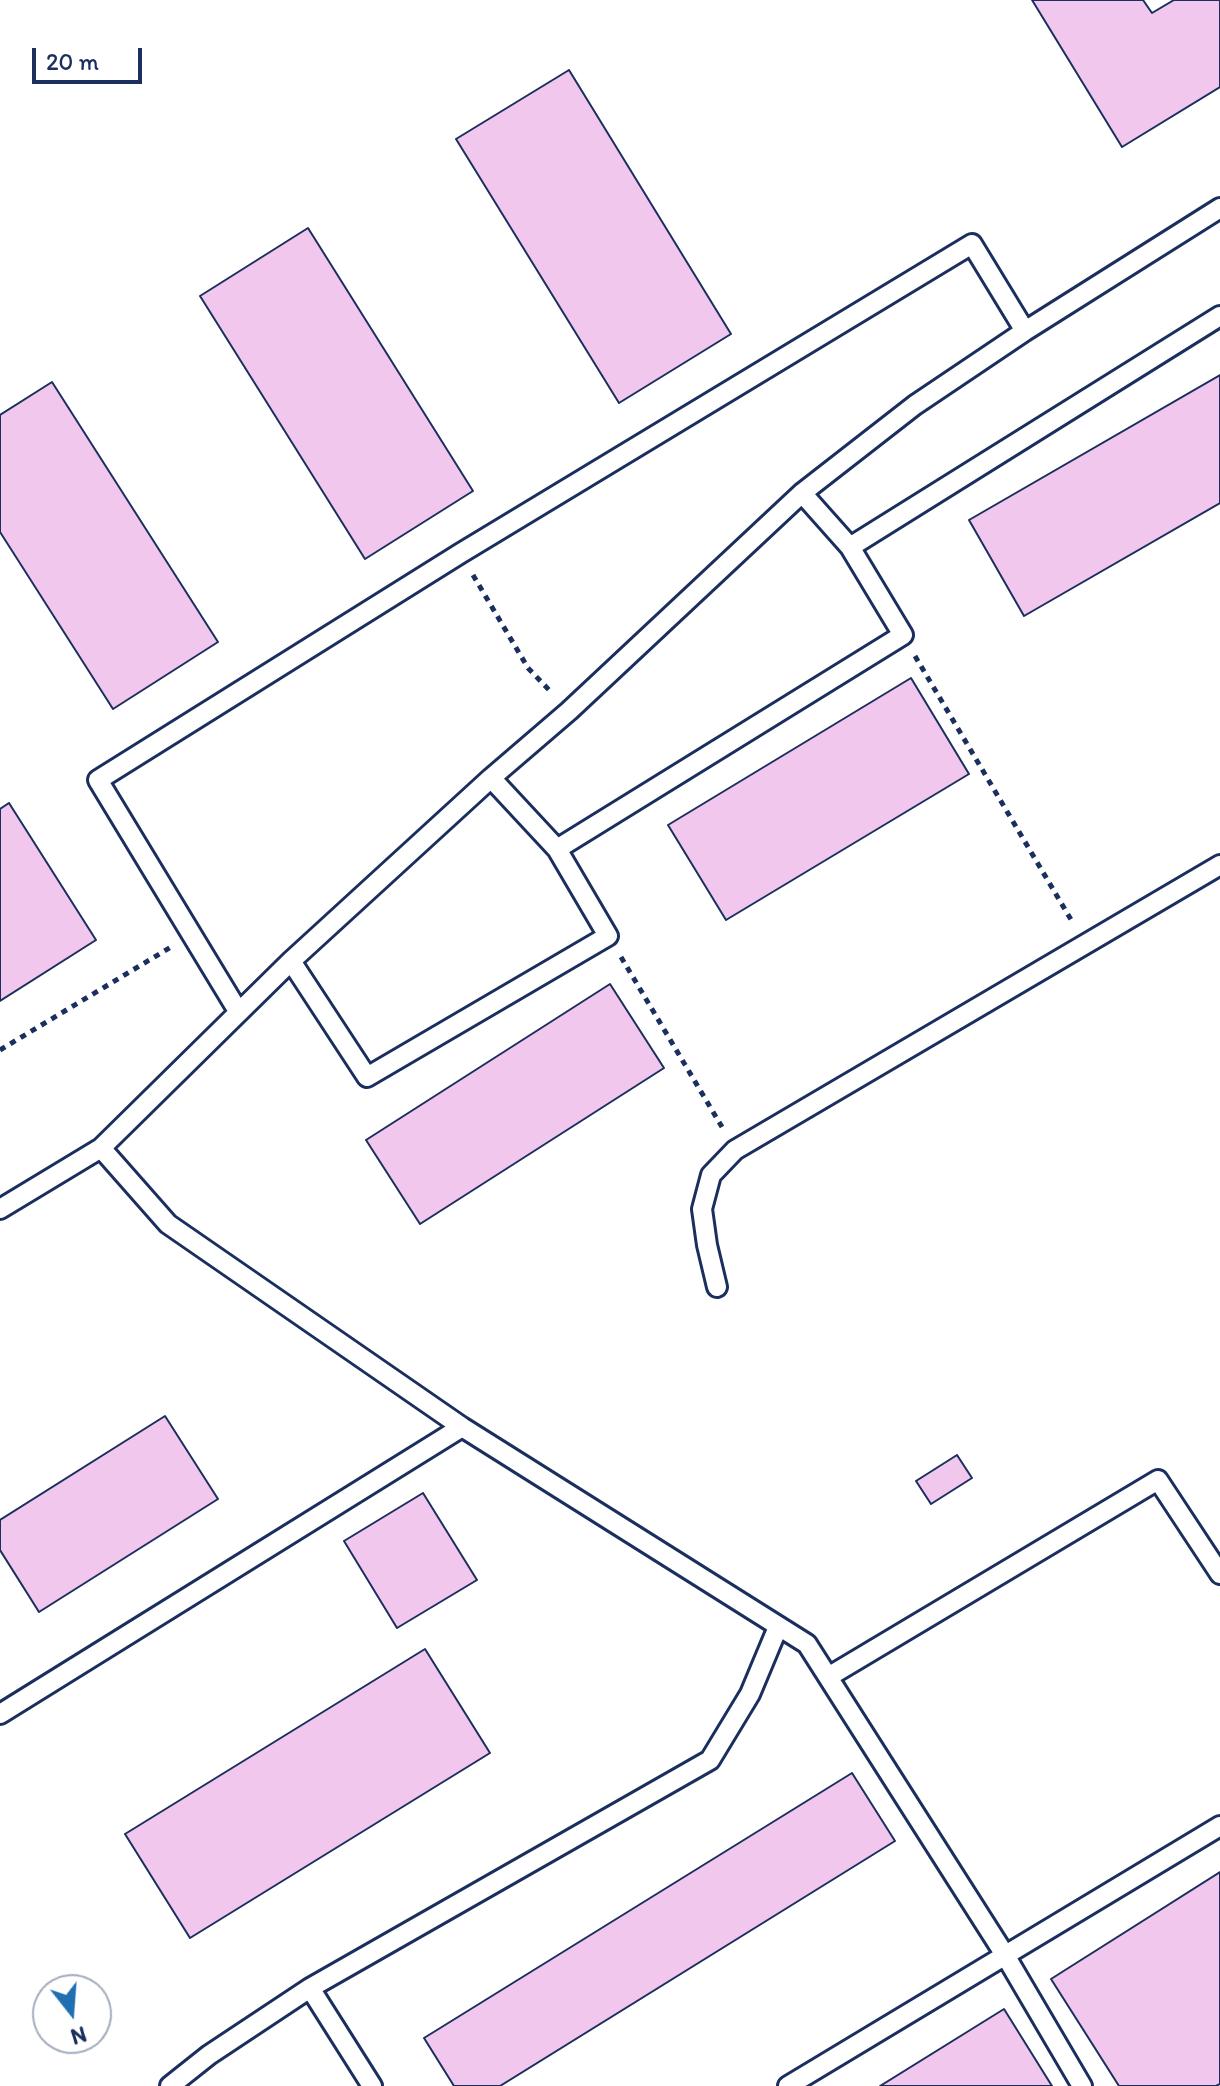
<!DOCTYPE html>
<style>
body{margin:0}
#map{position:relative;width:1220px;height:2086px;overflow:hidden;background:#fff;font-family:Itim,sans-serif}
canvas{display:block}
.north{position:absolute;left:32px;top:1974px;width:80px;height:80px;box-sizing:border-box;background:#fff;border:2px solid #a4acbf;border-radius:50%;rotate:163deg;font-size:22px;font-weight:700;line-height:32px;text-align:center;color:#1b2f5e}
.north::after{content:'';display:block;margin:auto;width:28px;height:36px;background:#1f6fb2;clip-path:polygon(50% 0,100% 100%,50% 72%,0 100%)}
.scale{position:absolute;left:32px;top:48px;width:110px;height:36px;box-sizing:border-box;border:4px solid #1b2f5e;border-top:0;padding-left:10px;font-size:24px;line-height:28px;white-space:nowrap;color:#1b2f5e;-webkit-text-stroke:6px #fff;paint-order:stroke}
</style>
<div id="map">
<canvas width="1220" height="2086"></canvas>
<div class="north">N</div>
<div class="scale">20 m</div>
</div>
<script>
const ctx = document.querySelector('canvas').getContext('2d');
ctx.lineJoin = 'round';
function fillPath(path, color) {
  ctx.fillStyle = color;
  ctx.fill(path, 'evenodd');
}
function toPath(rows) {
  const path = new Path2D();
  for (const r of rows) {
    path.moveTo(r[0], r[1]);
    for (let i = 2; i < r.length; i += 2) path.lineTo(r[i], r[i + 1]);
  }
  return path;
}
function stroke(path, color, width, dash) {
  ctx.strokeStyle = color;
  ctx.lineWidth = width;
  ctx.lineCap = dash ? 'butt' : 'round';
  ctx.setLineDash(dash || []);
  ctx.stroke(path);
}
const building = toPath([
 [1032,0,1143,0,1152,13,1174,0,1220,0,1220,87,1122,147,1032,0],
 [569,70,731,334,619,403,456,139,569,70],
 [308,228,473,491,365,559,200,296,308,228],
 [1220,375,1220,503,1024,616,969,520,1220,375],
 [52,382,218,642,113,709,0,532,0,415,52,382],
 [911,678,969,774,726,920,668,825,911,678],
 [9,803,96,940,0,1001,0,809,9,803],
 [610,984,664,1068,420,1224,366,1140,610,984],
 [165,1416,218,1499,39,1612,0,1550,0,1520,165,1416],
 [957,1455,972,1478,931,1504,916,1481,957,1455],
 [423,1493,477,1580,397,1628,344,1541,423,1493],
 [425,1649,490,1753,190,1938,125,1834,425,1649],
 [852,1773,895,1841,500,2086,454,2086,424,2038,852,1773],
 [1220,1872,1220,2084,1216,2086,1119,2086,1051,1979,1220,1872],
 [1004,2009,1052,2086,880,2086,1004,2009]
]);
const path = toPath([
 [473,575,528,668,551,692],
 [915,656,1073,923],
 [621,957,722,1127],
 [0,1050,171,947]
]);
const lane = toPath([
 [802,493,850,547],
 [491,778,557,849],
 [291,961,367,1077,608,936,557,849,903,635,850,547,1220,316],
 [238,1011,98,780,461,553,972,244,1025,331],
 [101,1148,168,1224,462,1427,807,1644,1005,1955,1082,2086],
 [0,1209,101,1148,291,961,491,778,569,711,802,493,915,405,1025,331,1220,208],
 [717,1287,707,1245,702,1209,711,1175,735,1150,1220,865],
 [828,1677,1158,1480,1220,1574],
 [0,1714,462,1427],
 [170,2086,209,2055,310,1988],
 [372,2086,310,1988,710,1760,750,1694,778,1627],
 [788,2086,1220,1826]
]);
fillPath(building, '#f2c7ee');
stroke(building, '#1b2f5e', 2);
stroke(lane, '#1b2f5e', 24);
stroke(path, '#1b2f5e', 5, [6, 6]);
stroke(lane, '#fff', 18);
</script>
